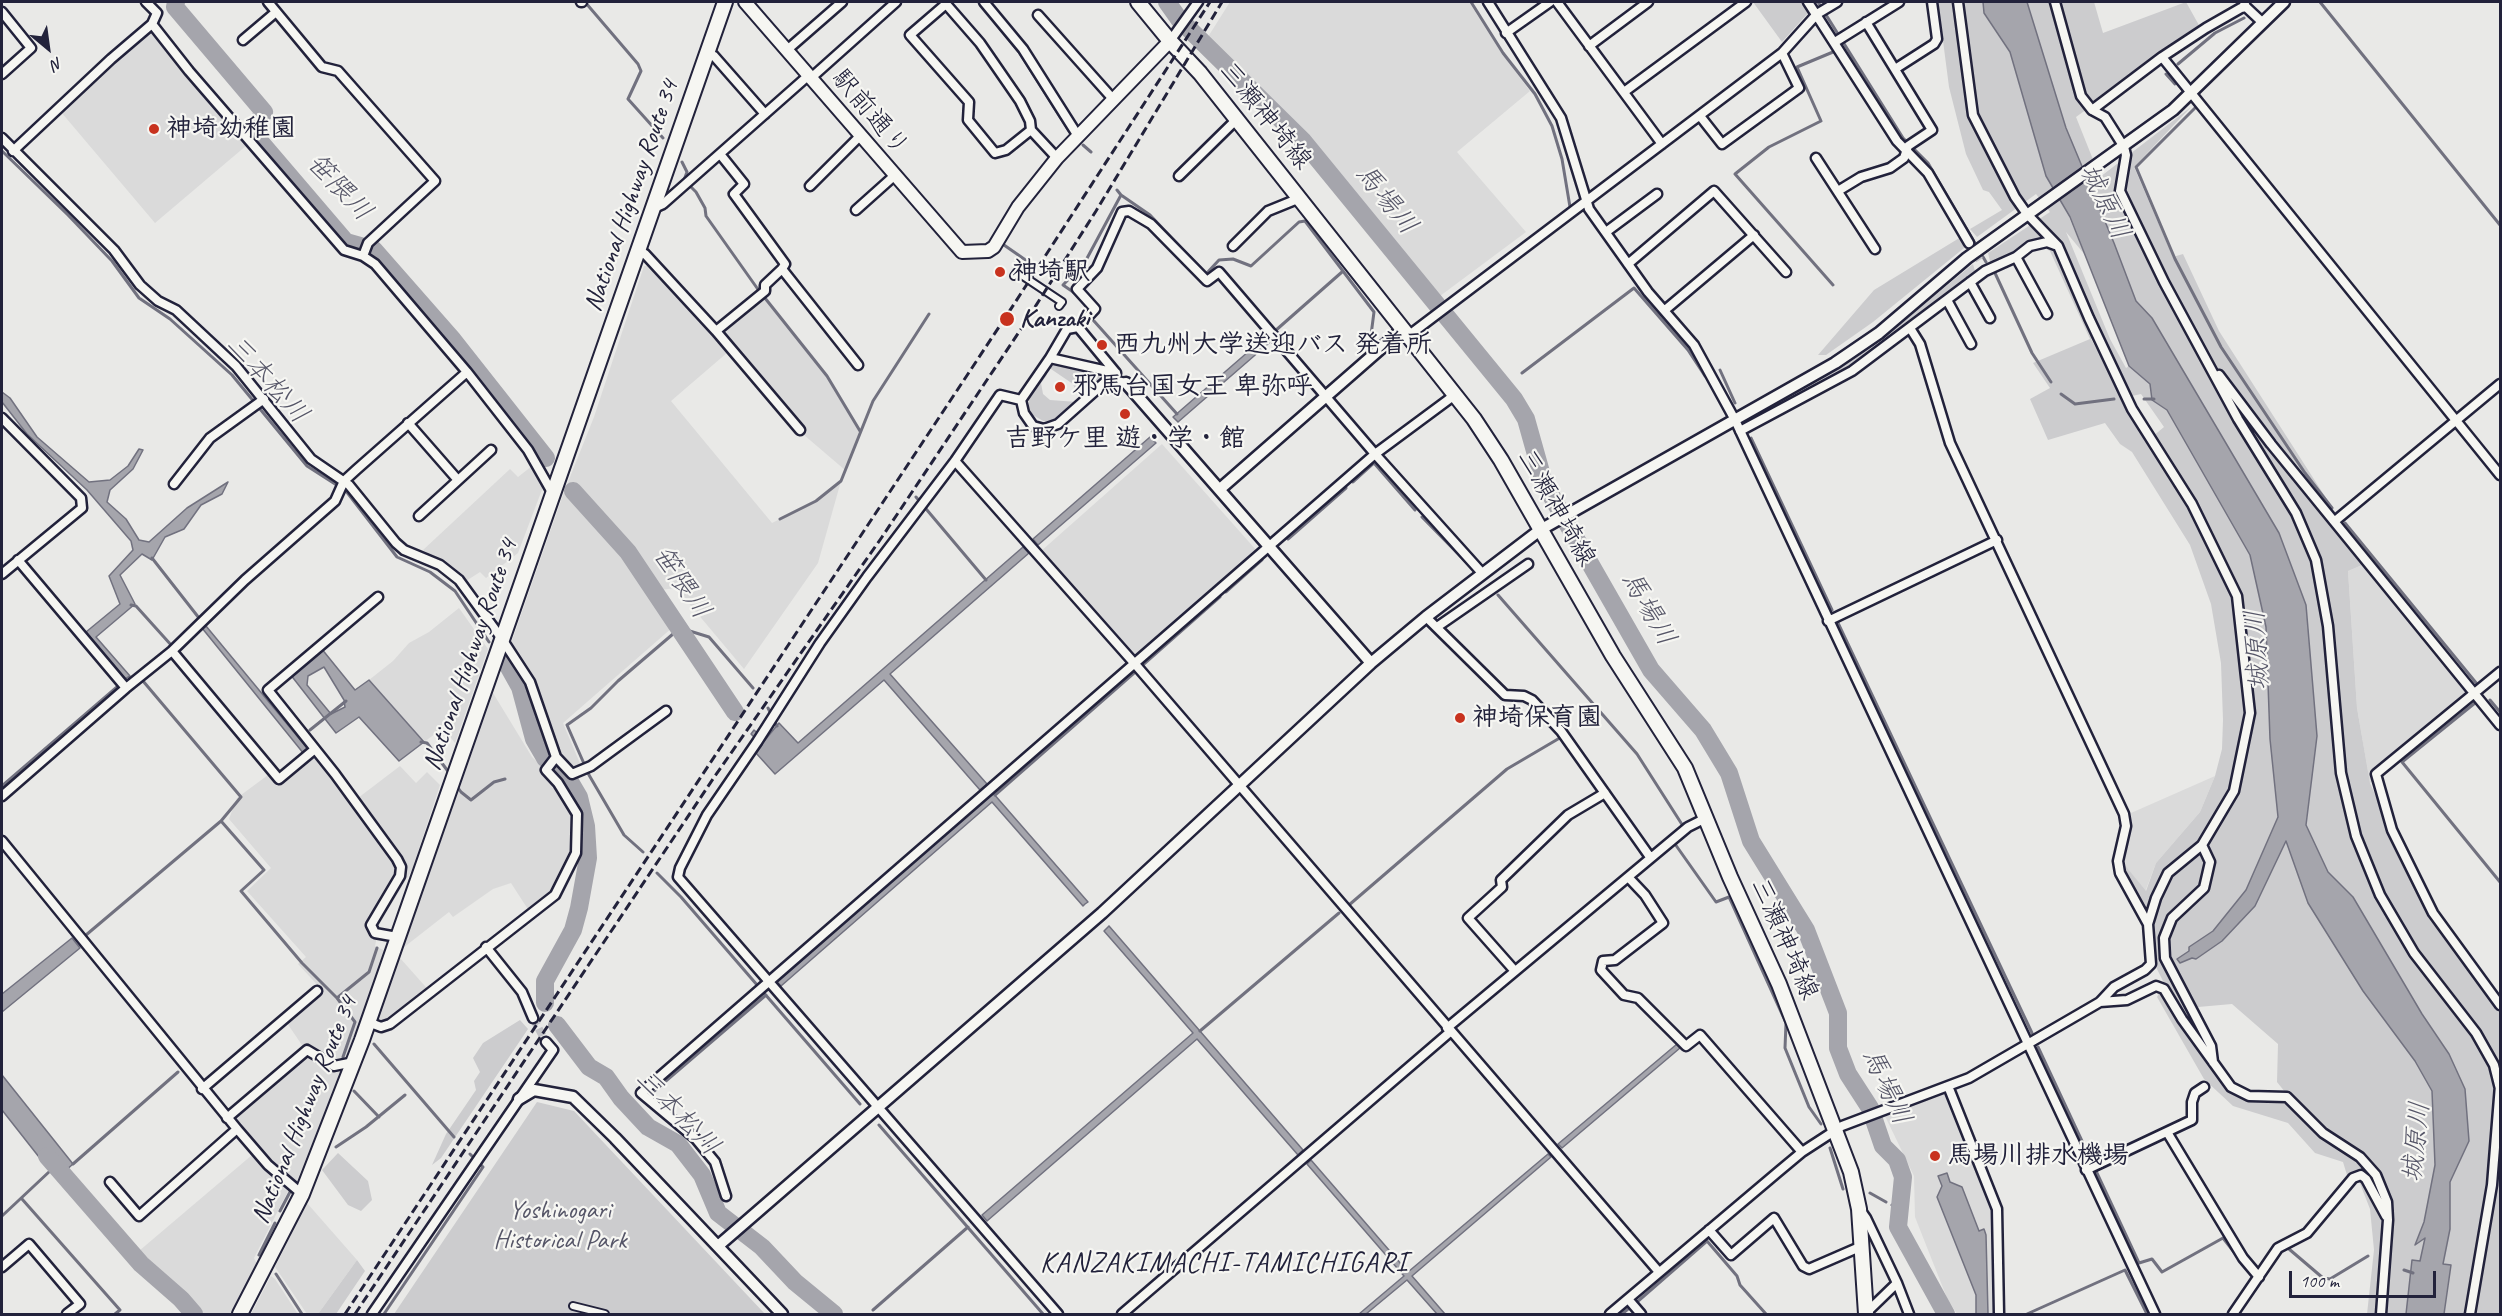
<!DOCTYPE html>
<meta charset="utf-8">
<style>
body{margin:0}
#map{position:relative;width:2502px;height:1316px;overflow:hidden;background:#e9e9e7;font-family:Caveat,sans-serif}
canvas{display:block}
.frame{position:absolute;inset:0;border:3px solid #22223b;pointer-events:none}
.north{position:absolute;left:18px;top:18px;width:60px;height:60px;-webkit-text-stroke:4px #f6f6f2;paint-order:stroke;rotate:151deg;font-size:16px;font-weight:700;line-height:24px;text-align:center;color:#22223b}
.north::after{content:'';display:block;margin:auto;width:21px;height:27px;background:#22223b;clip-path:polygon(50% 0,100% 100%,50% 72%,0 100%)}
.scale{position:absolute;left:2289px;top:1271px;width:147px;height:27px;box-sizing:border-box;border:3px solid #22223b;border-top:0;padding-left:8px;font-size:18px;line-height:21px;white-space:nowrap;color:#22223b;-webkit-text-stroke:4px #f6f6f2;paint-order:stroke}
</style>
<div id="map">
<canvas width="2502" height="1316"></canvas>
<div class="frame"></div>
<div class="north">N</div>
<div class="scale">100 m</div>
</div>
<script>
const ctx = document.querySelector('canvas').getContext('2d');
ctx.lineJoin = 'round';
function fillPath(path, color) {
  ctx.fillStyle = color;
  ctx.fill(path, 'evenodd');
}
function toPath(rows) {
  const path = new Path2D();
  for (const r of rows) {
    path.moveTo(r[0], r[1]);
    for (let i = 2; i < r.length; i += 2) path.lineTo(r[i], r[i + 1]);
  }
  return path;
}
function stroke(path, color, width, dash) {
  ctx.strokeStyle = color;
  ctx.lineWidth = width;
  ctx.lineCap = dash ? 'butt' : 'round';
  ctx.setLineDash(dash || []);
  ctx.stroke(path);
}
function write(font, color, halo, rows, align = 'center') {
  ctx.font = font + ' Caveat,"Klee One",sans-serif';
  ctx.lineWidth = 4.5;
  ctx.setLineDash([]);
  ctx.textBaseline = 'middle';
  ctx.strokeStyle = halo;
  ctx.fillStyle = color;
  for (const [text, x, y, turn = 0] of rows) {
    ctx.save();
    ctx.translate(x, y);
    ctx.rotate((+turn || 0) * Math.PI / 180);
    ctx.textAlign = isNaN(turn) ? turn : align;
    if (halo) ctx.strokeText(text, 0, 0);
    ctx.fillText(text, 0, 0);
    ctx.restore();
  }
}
const built = toPath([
 [1230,2,1469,2,1502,54,1530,91,1457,152,1526,232,1440,296,1300,127,1206,40],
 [150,31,247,145,155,223,61,112],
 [644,266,651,266,716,338,765,298,827,376,860,431,845,470,804,435,728,352,671,401,772,523,816,501,841,481,818,563,744,669,676,588,652,591,673,627,563,723,584,773,559,783,577,814,576,853,555,895,531,914,511,883,493,889,453,917,449,912,403,948,493,693,532,757,546,770,556,757,530,682,509,649,564,492,594,417],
 [1162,444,1257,551,1135,658,1040,552],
 [532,466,543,487,518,553,486,578,480,572,466,581,423,550,510,469,518,477],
 [2374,560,2481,693,2370,783,2357,708,2348,571],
 [459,608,488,649,455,743,443,728,424,742,369,680,393,661,409,643,429,632],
 [320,749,358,798,400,766,416,783,427,772,440,785,412,870,380,923,375,946,400,958,432,994,391,1028,374,1028,353,1087,337,1084,296,1183,259,1149,233,1119,308,1054,287,1023,323,991,298,964,306,957,247,891,271,868,229,819,237,798,268,775,277,786],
 [2215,776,2200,812,2156,863,2145,892,2123,863,2131,813],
 [1941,1093,1947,1096,1993,1210,1993,1314,1957,1314,1947,1298,1915,1217,1914,1176,1885,1116],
 [252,1155,271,1176,288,1191,254,1258,257,1264,230,1314,202,1314,139,1251],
 [307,1203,357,1260,318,1314,307,1314,275,1267],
 [271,1276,275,1279,298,1314,251,1314]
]);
const green = toPath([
 [1753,2,1803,2,1809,12,1782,42],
 [1938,2,1983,2,1984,13,2010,52,2046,176,2069,217,2085,255,2066,232,2110,339,2126,368,2129,366,2150,384,2152,400,2167,410,2250,555,2266,627,2270,739,2278,817,2246,890,2213,931,2189,947,2192,957,2196,959,2222,941,2255,906,2286,840,2308,903,2415,1061,2432,1091,2435,1165,2424,1222,2416,1244,2425,1238,2420,1261,2412,1261,2406,1314,2367,1314,2374,1250,2370,1209,2359,1181,2347,1175,2343,1162,2315,1153,2288,1123,2233,1106,2204,1079,2157,997,2164,983,2154,963,2145,962,2142,920,2115,869,2123,863,2146,891,2156,863,2200,812,2215,776,2222,749,2223,720,2221,663,2211,604,2190,545,2132,452,2120,444,2105,423,2048,440,2030,399,2050,388,2033,363,2090,339,2050,251,2033,242,1991,265,1988,253,2050,212,2036,194,1977,237,1970,229,2002,210,1989,192,1983,190,1966,154,1949,87],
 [2102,338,2132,396,2141,394,2164,427,2146,442,2091,339],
 [2232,1004,2278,1044,2277,1082,2285,1092,2247,1092,2235,1086,2218,1063,2216,1045,2198,1007],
 [2027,2,2094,2,2103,33,2186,2,2200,27,2076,117,2100,177,2191,107,2134,167,2173,257,2183,254,2219,331,2342,523,2374,560,2348,571,2357,708,2370,783,2429,917,2500,1014,2500,1314,2444,1314,2451,1266,2443,1264,2450,1229,2450,1182,2469,1141,2449,1054,2422,1014,2353,897,2328,872,2306,825,2317,736,2306,605,2279,533,2152,318,2136,301,2114,243,2066,128],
 [1961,237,1964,248,1873,322,1826,355,1818,355,1874,290],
 [1973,264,1976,275,1904,328,1844,370,1783,400,1883,338],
 [1056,364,1098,375,1100,377,1099,381,1082,397,1077,394,1073,384,1048,367],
 [1045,371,1047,375,1041,383,1043,394,1050,400,1077,402,1055,420,1045,422,1031,414,1029,406,1029,398],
 [520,1020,528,1029,441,1158,432,1165,446,1134,476,1090,474,1081,480,1072,473,1058,483,1043],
 [537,1102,574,1111,765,1314,394,1314],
 [338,1153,368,1181,372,1200,361,1211,348,1205,322,1170],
 [357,1260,365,1271,336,1314,318,1314]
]);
const water = toPath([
 [1983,2,2027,2,2066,128,2114,243,2136,301,2152,318,2279,533,2306,605,2317,736,2306,825,2328,872,2353,897,2422,1014,2449,1054,2465,1089,2469,1141,2450,1182,2450,1229,2443,1264,2451,1265,2444,1314,2406,1314,2412,1260,2420,1261,2425,1238,2415,1245,2424,1222,2435,1165,2432,1091,2415,1061,2363,991,2308,903,2286,841,2255,906,2222,941,2196,959,2192,958,2180,963,2177,959,2189,951,2189,947,2213,931,2246,890,2278,817,2270,739,2266,627,2250,555,2167,410,2152,400,2150,384,2129,366,2070,217,2046,176,2010,52,1984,13,1983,2],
 [1264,338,1269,343,1178,422,1173,417,1264,338],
 [2,392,10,398,37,437,89,482,110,480,128,466,139,449,143,450,133,469,110,490,107,502,126,519,139,540,149,542,187,508,228,482,222,494,201,505,184,529,165,537,152,560,142,554,120,575,135,604,96,637,130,676,125,679,86,632,120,604,109,576,133,550,131,541,87,490,27,434,2,402,2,392],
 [1150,437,1156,443,1038,545,1033,539,1150,437],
 [1023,547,1029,553,890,674,987,784,980,790,884,680,775,774,756,753,762,745,751,734,754,730,765,740,779,723,798,743,1023,547],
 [206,626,307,748,304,754,202,628,206,626],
 [321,648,355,690,369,680,424,742,399,761,359,717,336,733,290,674,321,648],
 [324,667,344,700,345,707,331,714,307,685,308,676,324,667],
 [993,793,1088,902,1085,904,1083,906,992,802,781,986,777,982,993,793],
 [1109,926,1303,1150,1298,1155,1197,1039,987,1221,982,1215,1193,1033,1104,931,1109,926],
 [72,938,80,948,2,1012,2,994,72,938],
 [1677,1044,1680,1048,1562,1148,1558,1144,1677,1044],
 [2,1075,73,1164,63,1173,50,1171,2,1110,2,1075],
 [1548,1154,1551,1157,1412,1276,1445,1314,1437,1314,1407,1280,1366,1314,1359,1314,1404,1276,1307,1164,1311,1160,1408,1272,1548,1154],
 [1947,1173,1950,1182,1962,1187,1979,1231,1984,1229,1986,1235,1988,1314,1976,1314,1976,1295,1937,1197,1942,1186,1938,1176,1947,1173]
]);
const stream = toPath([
 [585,2,638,64,641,71,628,99,663,138],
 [1471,2,1503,53,1535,94,1552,126,1562,159,1570,207],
 [1818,2,1903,138,1928,163,1986,262],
 [2320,2,2500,225],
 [994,21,1019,52,1069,131],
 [2178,64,2215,33,2244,18],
 [2166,74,2175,84],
 [2195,108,2136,167,2175,259,2221,347,2305,473,2332,508],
 [1083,145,1091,152],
 [2,151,68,215,112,261,139,298,170,319,232,375,307,466,346,491,397,557,430,572,455,591,489,642],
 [682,162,687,172,684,180,696,192,705,208,706,216,757,288,827,376,860,431],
 [1117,190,1121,195],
 [1004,245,1027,261],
 [1995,273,2032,353,2051,382],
 [1833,285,1735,174,1769,147,1821,121,1797,67,1833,52],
 [1089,309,1076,294,1063,285,1085,262,1121,195,1150,215,1206,274,1219,260,1233,259,1251,266,1299,222,1305,221,1374,312,1371,335],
 [1094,321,1177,414],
 [1275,331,1342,272],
 [1720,370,1735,403],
 [1522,373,1634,288,1688,350,1705,376],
 [2061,394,2075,404,2114,399],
 [2144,399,2154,399],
 [1751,438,1832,610],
 [1353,482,1374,463,1415,510],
 [916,497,986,580],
 [1422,517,1468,564],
 [780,519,816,501,841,481,873,401,929,314],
 [2345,523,2477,684],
 [1288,539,1346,488],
 [152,558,199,618],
 [1226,592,1262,560],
 [1498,595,1637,754,1683,826],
 [131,605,136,606,172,646],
 [1838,623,2032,1033],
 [1143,665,1220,597],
 [143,681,241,797,221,821,264,870,241,891,302,963,337,998,355,1022,343,1057],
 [2490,700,2500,712],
 [2475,703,2402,762,2500,882],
 [768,708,777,726],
 [310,730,346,701],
 [421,742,427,743,450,774],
 [456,785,461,792,471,800,494,782,505,779],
 [2,786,117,687],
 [995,795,1134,673],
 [1675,844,1716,902,1729,897,1786,1023,1785,1048,1809,1107,1821,1124],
 [643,852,624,835,589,775,567,725,591,708,618,681,680,628,709,637,753,688],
 [657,873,681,897,860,1104],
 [1349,905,1507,769,1558,739],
 [86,935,221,821],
 [337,998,369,972,377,948],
 [1200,1031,1339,913],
 [374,1044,454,1137],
 [2038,1047,2139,1263,2152,1259,2162,1272,2223,1238,2251,1274],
 [354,1091,379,1117],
 [653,1092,766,995],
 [879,1125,1043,1314],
 [336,1147,366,1127,405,1095],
 [1830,1148,1843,1189],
 [73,1164,178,1072],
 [1870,1193,1886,1202],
 [22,1199,120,1310,115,1314],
 [1892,1205,1900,1209],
 [280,1211,290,1192],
 [2,1216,50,1171],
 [2289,1249,2323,1278,2330,1279,2368,1256],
 [259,1255,275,1223],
 [2404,1270,2413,1273],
 [276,1274,302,1314],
 [1637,1302,1707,1241,1737,1276,1740,1285,1766,1314],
 [873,1310,968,1227],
 [384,1314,483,1167,470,1154],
 [1622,1314,1628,1309],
 [2027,1314,2125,1270,2147,1314]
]);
const river = toPath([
 [176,2,175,7,264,112,252,132,346,242,374,250,453,340,546,458],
 [1167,2,1179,19,1303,141,1514,399,1526,419,1544,483,1651,670,1703,730,1729,773,1751,841,1806,930,1838,1013,1838,1048,1848,1074,1870,1108,1883,1146,1897,1160,1903,1177,1898,1227,1946,1314],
 [573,491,628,552,735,712],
 [506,662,520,687,534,739,545,758,569,780,579,797,586,826,588,858,579,908,573,930,545,981,545,1003],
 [557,1025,589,1067,606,1077,621,1098,648,1127,678,1144,702,1175,718,1213,762,1247,795,1282,834,1314],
 [47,1156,141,1264,181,1299,194,1314]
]);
const minorTunnel = toPath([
 [1969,243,1980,261],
 [533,1018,546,1042]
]);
const pedestrian = toPath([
 [1014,276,1017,272,1062,302,1059,306],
 [573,1306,605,1314]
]);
const minor = toPath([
 [146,2,157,13,152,24],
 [268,2,322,67,338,71,435,181,368,243,363,256],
 [581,2,582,2],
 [984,2,1023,49,1078,136],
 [1488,2,1561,118,1589,209,1648,292,1694,345,1735,420,2155,1314],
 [1557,2,1662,144],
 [1808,2,1897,141,1928,173,1969,243],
 [2055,2,2081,96,2092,110,2105,117,2124,147,2126,155,2120,191,2164,282,2238,419,2296,513,2316,560,2328,626,2341,773,2356,836,2380,895,2414,953,2476,1033,2494,1065,2500,1089],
 [2246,7,2262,22],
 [2,12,31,48,2,74],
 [1038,15,1113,99],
 [1506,33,1550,2],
 [243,40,276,12],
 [1170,41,1198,2],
 [1835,42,1899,2],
 [1589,46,1648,2],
 [787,50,842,2],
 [707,52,714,56,765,114],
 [2162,57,2500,475],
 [1895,69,1934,44,1937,39,1932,2],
 [811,78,896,2],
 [1624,92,1746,2],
 [2092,110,2162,57,2206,28,2241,8,2246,7,2244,2],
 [1700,116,1722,144,1799,88,1782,53],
 [1031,130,1030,121,1020,101,980,43,946,4,910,35,969,102,968,120,995,153,1006,150,1031,130,1057,158],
 [2,138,114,250,140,285,158,301,176,310,236,366,311,459,349,485,396,543,404,550,440,565,459,580,502,639,530,682,556,757,572,774,591,766,666,711],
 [13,151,111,59,152,24,189,71,344,250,363,256,375,264,467,372,528,450,553,494],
 [720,154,744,184,734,194,785,264,782,269],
 [1816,158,1875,249],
 [1179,176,1237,119],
 [810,186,860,136],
 [1838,191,1861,177,1890,168,1904,158,1908,146,1932,130,1866,22],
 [654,208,663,204,809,75],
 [856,210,894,176],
 [1606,232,1657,194],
 [1233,246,1268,211,1300,198],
 [639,250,645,254,716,331,800,430],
 [2016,257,2047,314],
 [1628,264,1714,191,1786,272],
 [1970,282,1990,318],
 [1947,300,1971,344],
 [1665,310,1754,235],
 [1910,328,1920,344,1950,443,2124,814,2126,826,2118,861,2120,873,2148,924],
 [716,331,765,291,765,285,782,269,858,365],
 [1408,336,1782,53,1817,14,1837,2],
 [1050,358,1067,329,1078,327,1116,373],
 [1116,373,1050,358,1021,400,1024,413,1033,426,1044,429,1058,424,1104,383,1112,380,1126,383],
 [2219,375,2271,444,2500,725],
 [1456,394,1375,454,1482,573],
 [1021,400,1000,395,955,461,867,577,820,643,757,742,707,815,680,868,678,877,1058,1314],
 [2,418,81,498,82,508,2,574],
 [408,423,457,479],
 [1740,431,1852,371,1985,271,2016,257,2030,246,2047,242,2055,245],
 [955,461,1135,664,1659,1272],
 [174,484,210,438,264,399],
 [419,516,491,450],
 [2335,521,2500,384],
 [18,560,126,688],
 [378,597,268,690,335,774,397,859,401,867,400,876,371,925,375,933,397,937],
 [1426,617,1505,695,1524,696,1532,700,1561,731,1650,857],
 [1828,621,1997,540],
 [1437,627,1528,564],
 [172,651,279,779,315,749],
 [2500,672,2376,774,2392,830,2433,913,2500,1005],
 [2,796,126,688,172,651,245,580,335,501,344,481,356,470,467,372],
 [1706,818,1688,827,1628,877,1645,895,1663,923,1615,960,1603,961,1601,970,1624,995,1638,998,1686,1046,1700,1035,1802,1152],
 [2,841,237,1129,268,1165,302,1194],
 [2202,845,2210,862,2204,888,2172,918,2164,938,2165,958,2211,1046,2213,1062],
 [486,947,522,992,533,1018],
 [1514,970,1468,918,1502,887,1501,880,1568,815,1605,793],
 [2100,1002,2127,1000,2156,986,2164,989,2182,1019,2231,1087,2249,1096,2287,1097,2323,1133,2360,1157,2376,1175,2387,1202,2388,1220,2381,1314],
 [368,1022,381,1027,390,1024,555,895,576,853,577,814,558,783,546,770,556,757],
 [1447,1028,1628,877],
 [1948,1086,1997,1209,1999,1314],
 [202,1089,317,991],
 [227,1118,307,1050,334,1066,354,1062],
 [2167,1132,2243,1258,2259,1277],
 [2086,1170,2192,1120,2192,1102,2195,1093,2204,1087],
 [110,1182,139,1216,237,1129],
 [726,1196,715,1162,696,1139,641,1093,1375,454,1219,272,1207,281,1151,224,1129,211,1122,212,1097,268,1077,289,1095,309,1078,327],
 [1861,1211,1866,1218,1897,1283,1909,1314],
 [1709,1230,1731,1255,1774,1218,1803,1266,1809,1269,1862,1246],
 [2,1267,29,1244,80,1304,67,1314],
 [1628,1299,1641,1314],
 [372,1314,553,1050,546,1042],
 [1122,1314,1450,1032],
 [1610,1314,1778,1172,1802,1152,1842,1126,1969,1078,2100,1002,2114,987,2145,970,2151,964,2148,924,2156,898,2168,873,2202,845,2234,791,2250,713,2237,596,2192,504,2132,409,2089,318,2058,246,2027,214,2015,197,1973,115,1958,2],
 [1865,1314,1897,1283],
 [2233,1314,2278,1248,2307,1233,2353,1178,2361,1175,2366,1179,2386,1216],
 [2470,1314,2492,1185,2500,1085]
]);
const tertiary = toPath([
 [1126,383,1371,663],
 [1220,489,1403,329],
 [519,1099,534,1090,573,1097,615,1138,782,1314],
 [718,1246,1102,913,1371,663,1426,617,1540,530,1835,363,1879,333,1967,258,2173,110,2284,2]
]);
const secondary = toPath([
 [745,2,962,252,988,251,994,247,1018,207,1057,158,1170,41]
]);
const primary = toPath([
 [1138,2,1170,41,1200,73,1474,419,1501,460,1613,656,1685,768,1730,877,1779,984,1851,1172,1859,1209,1866,1314]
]);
const trunk = toPath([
 [240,1314,302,1194,362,1040,725,2]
]);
const rail = toPath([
 [345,1314,1005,318,1210,2],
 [355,1314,715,776,882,537,1021,329,1096,211,1222,2]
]);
const markers = [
 [154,129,6,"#c8321e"],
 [1000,272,6,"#c8321e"],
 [1007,319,8,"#c8321e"],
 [1102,345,6,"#c8321e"],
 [1060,387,6,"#c8321e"],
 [1125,414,6,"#c8321e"],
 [1460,718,6,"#c8321e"],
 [1935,1156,6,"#c8321e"]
];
const streetNames = [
 ["駅前通り",870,113,50],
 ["三瀬神埼線",1265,116,51],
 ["National Highway Route 34",632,196,-71],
 ["三瀬神埼線",1556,508,60],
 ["National Highway Route 34",471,655,-71],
 ["三瀬神埼線",1784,939,66],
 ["National Highway Route 34",305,1110,-68]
];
const poiNames = [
 ["神埼幼稚園",166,129],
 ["神埼駅",1012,272],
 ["Kanzaki",1020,319],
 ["西九州大学送迎バス 発着所",1114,345],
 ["邪馬台国女王 卑弥呼",1072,387],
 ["吉野ケ里 遊・学・館",1125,439,"center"],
 ["神埼保育園",1472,718],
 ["馬場川排水機場",1947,1156]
];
const parkNames = [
 ["Yoshinogari",560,1211],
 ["Historical Park",560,1241]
];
const waterNames = [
 ["笹隈川",339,188,46],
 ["馬場川",1386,200,51],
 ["城原川",2104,202,64],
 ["三本松川",267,380,48],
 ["笹隈川",681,583,56],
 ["馬場川",1648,609,60],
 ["城原川",2258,650,-93],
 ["馬場川",1886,1087,65],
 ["三本松川",677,1113,46],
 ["城原川",2417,1142,-84]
];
const quarterNames = [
 ["KANZAKIMACHI-TAMICHIGARI",1224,1264]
];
fillPath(built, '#dadada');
fillPath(green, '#ccccce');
fillPath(water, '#a5a5ac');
stroke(water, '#71717f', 1.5);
stroke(stream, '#71717f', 3);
stroke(river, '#a5a5ac', 18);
stroke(minorTunnel, '#c1c1c5', 8, [8, 4]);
stroke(pedestrian, '#22223b', 10);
stroke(minor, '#22223b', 13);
stroke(tertiary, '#22223b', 15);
stroke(secondary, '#22223b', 16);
stroke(primary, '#22223b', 18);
stroke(trunk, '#22223b', 18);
stroke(pedestrian, '#f6f6f2', 6);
stroke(minor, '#f6f6f2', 8);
stroke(tertiary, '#f6f6f2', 10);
stroke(secondary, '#f6f6f2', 12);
stroke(primary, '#f6f6f2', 14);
stroke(trunk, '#f6f6f2', 14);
stroke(rail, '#22223b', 3, [9, 4.5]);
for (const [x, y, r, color] of markers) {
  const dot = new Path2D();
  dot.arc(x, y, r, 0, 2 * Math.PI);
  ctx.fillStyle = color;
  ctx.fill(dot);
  stroke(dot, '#f6f6f2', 2);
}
write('26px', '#22223b', '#f6f6f2', streetNames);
write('bold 26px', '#22223b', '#f6f6f2', poiNames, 'left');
write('26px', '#555567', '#f6f6f2', parkNames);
write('italic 27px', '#565668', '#f6f6f2', waterNames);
ctx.letterSpacing = '1.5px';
write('28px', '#22223b', '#f6f6f2', quarterNames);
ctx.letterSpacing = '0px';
</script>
